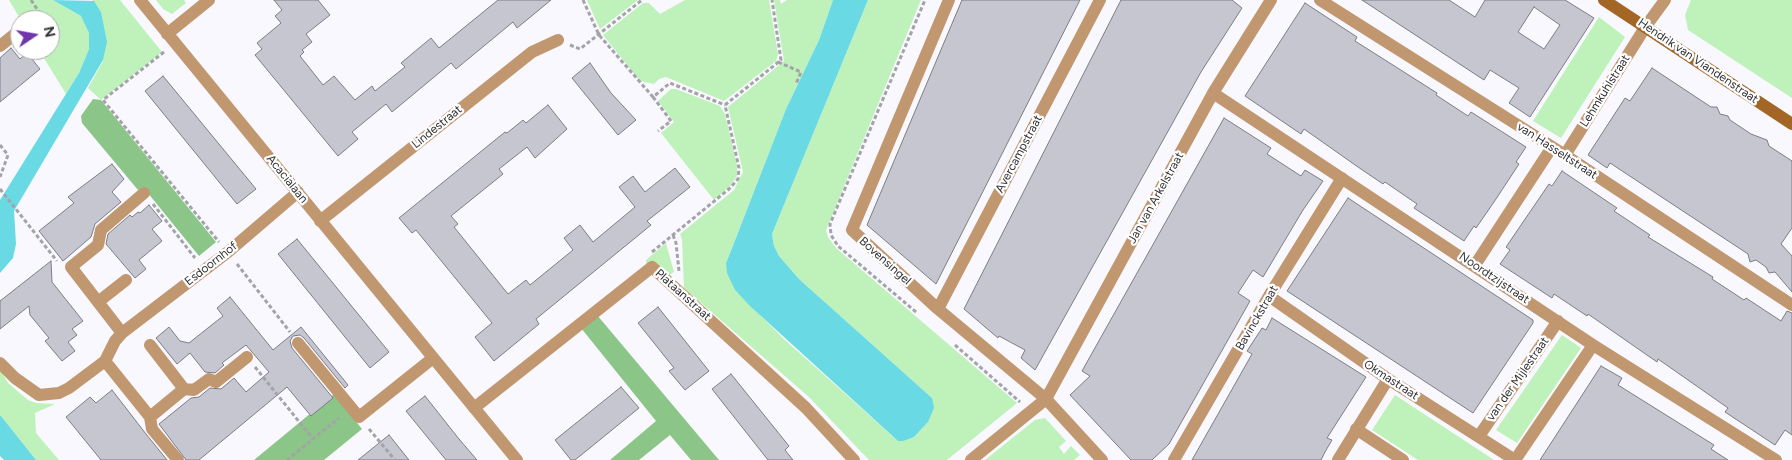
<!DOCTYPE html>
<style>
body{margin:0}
#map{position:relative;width:1792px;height:460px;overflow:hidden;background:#f8f8fe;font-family:Figtree,sans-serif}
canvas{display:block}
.north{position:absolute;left:10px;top:10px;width:50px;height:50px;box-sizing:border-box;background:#fff;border:1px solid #adadae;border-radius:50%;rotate:78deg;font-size:14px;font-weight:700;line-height:20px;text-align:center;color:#313135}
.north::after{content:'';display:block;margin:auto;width:18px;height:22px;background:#7037ad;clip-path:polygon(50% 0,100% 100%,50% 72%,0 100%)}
</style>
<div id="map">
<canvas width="1792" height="460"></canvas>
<div class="north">N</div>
</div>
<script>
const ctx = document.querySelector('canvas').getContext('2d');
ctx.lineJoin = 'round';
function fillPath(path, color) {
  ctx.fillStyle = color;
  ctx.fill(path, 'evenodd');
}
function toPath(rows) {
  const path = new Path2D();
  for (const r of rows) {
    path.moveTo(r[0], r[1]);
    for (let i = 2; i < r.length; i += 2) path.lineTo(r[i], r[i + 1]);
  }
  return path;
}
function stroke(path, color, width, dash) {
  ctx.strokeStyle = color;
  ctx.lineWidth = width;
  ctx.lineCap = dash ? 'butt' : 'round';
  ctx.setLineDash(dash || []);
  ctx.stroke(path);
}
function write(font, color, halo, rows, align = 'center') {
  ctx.font = font + ' Figtree,sans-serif';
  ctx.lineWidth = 4.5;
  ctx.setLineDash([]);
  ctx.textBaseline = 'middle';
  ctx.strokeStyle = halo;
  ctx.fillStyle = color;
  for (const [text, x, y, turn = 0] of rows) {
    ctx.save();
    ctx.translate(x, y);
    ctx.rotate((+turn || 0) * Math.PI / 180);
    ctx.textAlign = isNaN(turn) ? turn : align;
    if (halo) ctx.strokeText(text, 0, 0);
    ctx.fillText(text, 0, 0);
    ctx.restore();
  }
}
const green = toPath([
 [9,0,53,0,81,16,86,23,89,33,89,49,79,73,66,94,39,50,50,50,50,20,21,20],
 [92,0,120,0,162,52,101,100,88,88,103,61,101,12],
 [156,0,184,0,186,3,172,14,163,9],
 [587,0,638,0,600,29],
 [685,0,769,0,778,54,776,61,724,101,666,77,659,79,654,84,640,81,603,35,643,3,649,3,660,14],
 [774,0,780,0,781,4,787,0,833,0,819,40,786,109,726,263,735,290,785,340,898,441,914,437,928,422,932,398,799,279,779,256,774,246,772,234,868,0,921,0,826,230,828,237,836,248,1017,403,947,460,869,460,809,397,684,288,682,239,680,234,734,190,743,172,728,107,784,61],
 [1691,0,1792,0,1792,98,1688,30,1685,15],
 [1599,17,1625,37,1561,138,1533,121],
 [671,89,676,89,720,106,725,114,737,165,737,176,730,186,714,200,661,133,674,122,658,101],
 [666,243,674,272,669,275,646,264,646,260],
 [1562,335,1581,348,1517,443,1496,430],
 [0,369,8,383,28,400,36,403,55,404,35,413,36,433,59,460,36,460,0,415],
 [1395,395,1485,454,1494,460,1418,460,1372,430],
 [1045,418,1066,441,1059,447,1064,454,1071,446,1080,455,1074,460,985,460,1035,420]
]);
const forest = toPath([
 [93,99,101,100,216,242,199,256,143,187,138,190,82,123,81,116],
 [597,315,719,460,691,460,670,435,639,460,610,460,656,421,581,328],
 [334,394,362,429,324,460,254,460]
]);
const water = toPath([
 [53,0,94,1,101,12,107,42,103,60,14,211,16,244,13,258,0,273,0,200,79,73,89,49,89,33,81,16],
 [833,0,868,0,772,234,774,246,779,256,799,279,932,398,934,408,928,422,914,437,903,441,898,441,750,306,735,290,727,273,726,263,732,248,786,109,819,40],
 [0,415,5,421,36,460,4,460,0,456]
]);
const building = toPath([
 [274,0,318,0,330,15,306,34,312,42,302,50,304,52,300,56,323,85,334,76,355,100,372,86,375,91,405,67,401,63,431,38,439,48,498,0,551,0,517,28,513,22,456,69,451,63,392,112,386,104,352,132,358,139,338,156,255,55,262,49,257,43,281,23,275,16,282,10,274,0],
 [962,0,1080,0,936,284,867,225,962,0],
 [1121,0,1232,0,1242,8,1201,72,1035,370,1021,358,1025,350,999,336,998,338,964,309,1121,0],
 [1362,0,1449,0,1475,17,1485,0,1565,0,1594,18,1530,117,1509,103,1519,88,1490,70,1484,80,1362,0],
 [1534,7,1560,25,1544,49,1518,32,1534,7],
 [1305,3,1357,37,1355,41,1437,93,1436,95,1468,116,1471,112,1526,147,1516,162,1519,164,1494,202,1476,228,1474,226,1464,241,1414,208,1417,204,1385,182,1383,184,1358,167,1304,129,1301,134,1245,96,1305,3],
 [11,48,20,59,27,53,40,69,0,102,0,58,11,48],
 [590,63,611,93,636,120,618,135,572,78,590,63],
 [1652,68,1711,107,1717,107,1720,114,1728,116,1730,120,1751,134,1767,140,1769,146,1792,161,1792,228,1781,244,1792,256,1792,292,1775,272,1769,273,1766,267,1756,260,1750,262,1748,254,1610,163,1607,168,1588,155,1625,98,1630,101,1652,68],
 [163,76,256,189,237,204,145,91,163,76],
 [548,105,567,129,535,158,527,147,499,169,503,174,451,216,458,224,454,227,508,294,526,280,530,285,573,250,564,238,580,225,593,242,635,207,619,187,633,176,645,192,675,168,690,187,647,221,651,225,536,319,539,324,494,361,475,337,492,323,416,230,412,233,399,218,505,132,507,133,523,120,526,123,548,105],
 [1224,118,1271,148,1267,154,1301,176,1305,170,1323,181,1303,210,1263,277,1253,270,1238,293,1250,301,1169,444,1152,460,1131,460,1070,395,1090,376,1082,371,1224,118],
 [112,164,124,179,112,192,121,202,95,224,91,237,63,261,39,231,74,203,68,197,112,164],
 [1562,171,1617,208,1614,211,1650,235,1648,237,1713,277,1712,279,1744,300,1746,298,1781,321,1787,311,1792,313,1792,435,1785,430,1775,445,1725,412,1728,408,1658,359,1657,362,1588,314,1587,316,1554,294,1552,298,1500,264,1510,250,1506,247,1549,184,1552,186,1562,171],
 [1348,198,1533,320,1533,323,1473,413,1287,291,1348,198],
 [149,205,162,221,152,229,162,241,139,260,146,269,135,278,106,244,108,234,130,215,132,217,138,212,140,213,149,205],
 [297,239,389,352,370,368,278,254,297,239],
 [51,261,52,282,83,321,72,329,77,335,68,342,75,351,62,361,45,341,49,338,30,315,29,306,0,329,0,301,51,261],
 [230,297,273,350,301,327,348,385,345,388,304,338,300,335,293,336,290,341,292,348,333,398,311,416,287,387,199,460,186,460,159,424,191,398,199,397,210,388,221,389,234,378,246,392,269,372,246,345,222,363,224,365,215,373,205,372,190,353,177,364,156,338,169,327,180,341,189,343,223,316,217,308,230,297],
 [658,307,709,371,685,390,669,371,674,368,638,323,658,307],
 [1272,318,1366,377,1327,438,1332,440,1325,452,1321,460,1192,460,1252,354,1247,351,1262,328,1266,330,1272,318],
 [1601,366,1622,378,1618,385,1714,445,1711,449,1728,460,1540,460,1601,366],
 [731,374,789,446,785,450,793,460,768,460,712,389,731,374],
 [621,387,639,408,575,460,571,460,555,440,621,387],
 [112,390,146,434,167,460,101,460,66,417,90,397,96,403,112,390],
 [425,396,459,439,477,460,446,460,406,411,425,396],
 [389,435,409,460,358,460,389,435]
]);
const path = toPath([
 [31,0,39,12,37,20],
 [583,0,599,35,653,97,670,83,725,105],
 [570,45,580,49,642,0],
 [164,52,103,100,219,242],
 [778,62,801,72,796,84],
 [653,97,671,121,658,131],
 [725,105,781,60,772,0],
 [0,145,8,155,0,177],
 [0,189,57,261],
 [153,204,195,258],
 [673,235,676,243,679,271],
 [652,252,729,189,738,179,739,168,725,105],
 [237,264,290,332],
 [916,312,838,246,831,235,830,224,925,0],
 [955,345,1020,402],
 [255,367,313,439],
 [369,429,395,460],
 [287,460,339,418]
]);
const street = toPath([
 [140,0,517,460],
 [949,0,852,230,938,309,1046,399,1102,460],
 [1320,0,1565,155,1792,305],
 [167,34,209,0],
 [0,46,20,30],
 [1213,93,1593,345,1776,460],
 [1565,155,1646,26,1665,0],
 [320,221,532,52,558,40],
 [1475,265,1552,147],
 [1269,296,1388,379,1515,460],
 [98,302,126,280],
 [938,309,1100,0],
 [122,333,71,267,98,245,101,230,144,193],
 [298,343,359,417,433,358],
 [150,345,184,389],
 [105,361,150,417,152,429,178,460],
 [0,363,15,378,39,395,59,393,69,388,105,361,115,341,122,333,228,252,298,192],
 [474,408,652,267,806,408,854,460],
 [150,417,184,389,194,390,209,379,216,382,247,357],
 [1356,429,1403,460],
 [1479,436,1558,321],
 [971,460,1046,399,1213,93,1271,0],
 [1174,460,1269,296,1342,178],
 [1338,460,1388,379],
 [1515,460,1593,345]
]);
const secondary = toPath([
 [1604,0,1792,124]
]);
const streetNames = [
 ["Hendrik van Viandenstraat",1698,61,34],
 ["Lehmkuhlstraat",1605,91,-58],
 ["Lindestraat",437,127,-39],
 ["van Hasseltstraat",1557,151,33],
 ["Avercampstraat",1019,154,-62],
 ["Acacialaan",287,179,51],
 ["Jan van Arkelstraat",1156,198,-61],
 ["Bovensingel",885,261,42],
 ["Esdoornhof",211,264,-38],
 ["Noordtzijstraat",1494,278,34],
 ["Plataanstraat",683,295,42],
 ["Bavinckstraat",1257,318,-60],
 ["van der Mijlestraat",1518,379,-55],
 ["Okmastraat",1391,380,33]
];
fillPath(green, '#bff1ba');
fillPath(forest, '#8cc588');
fillPath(water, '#69dae4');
fillPath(building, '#c6c6d0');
stroke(building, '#7d7d86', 1);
stroke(path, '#a3a3a8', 3, [4, 2.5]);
stroke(street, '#c19770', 12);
stroke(secondary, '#a36625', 12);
write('12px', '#313135', '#fff', streetNames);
</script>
